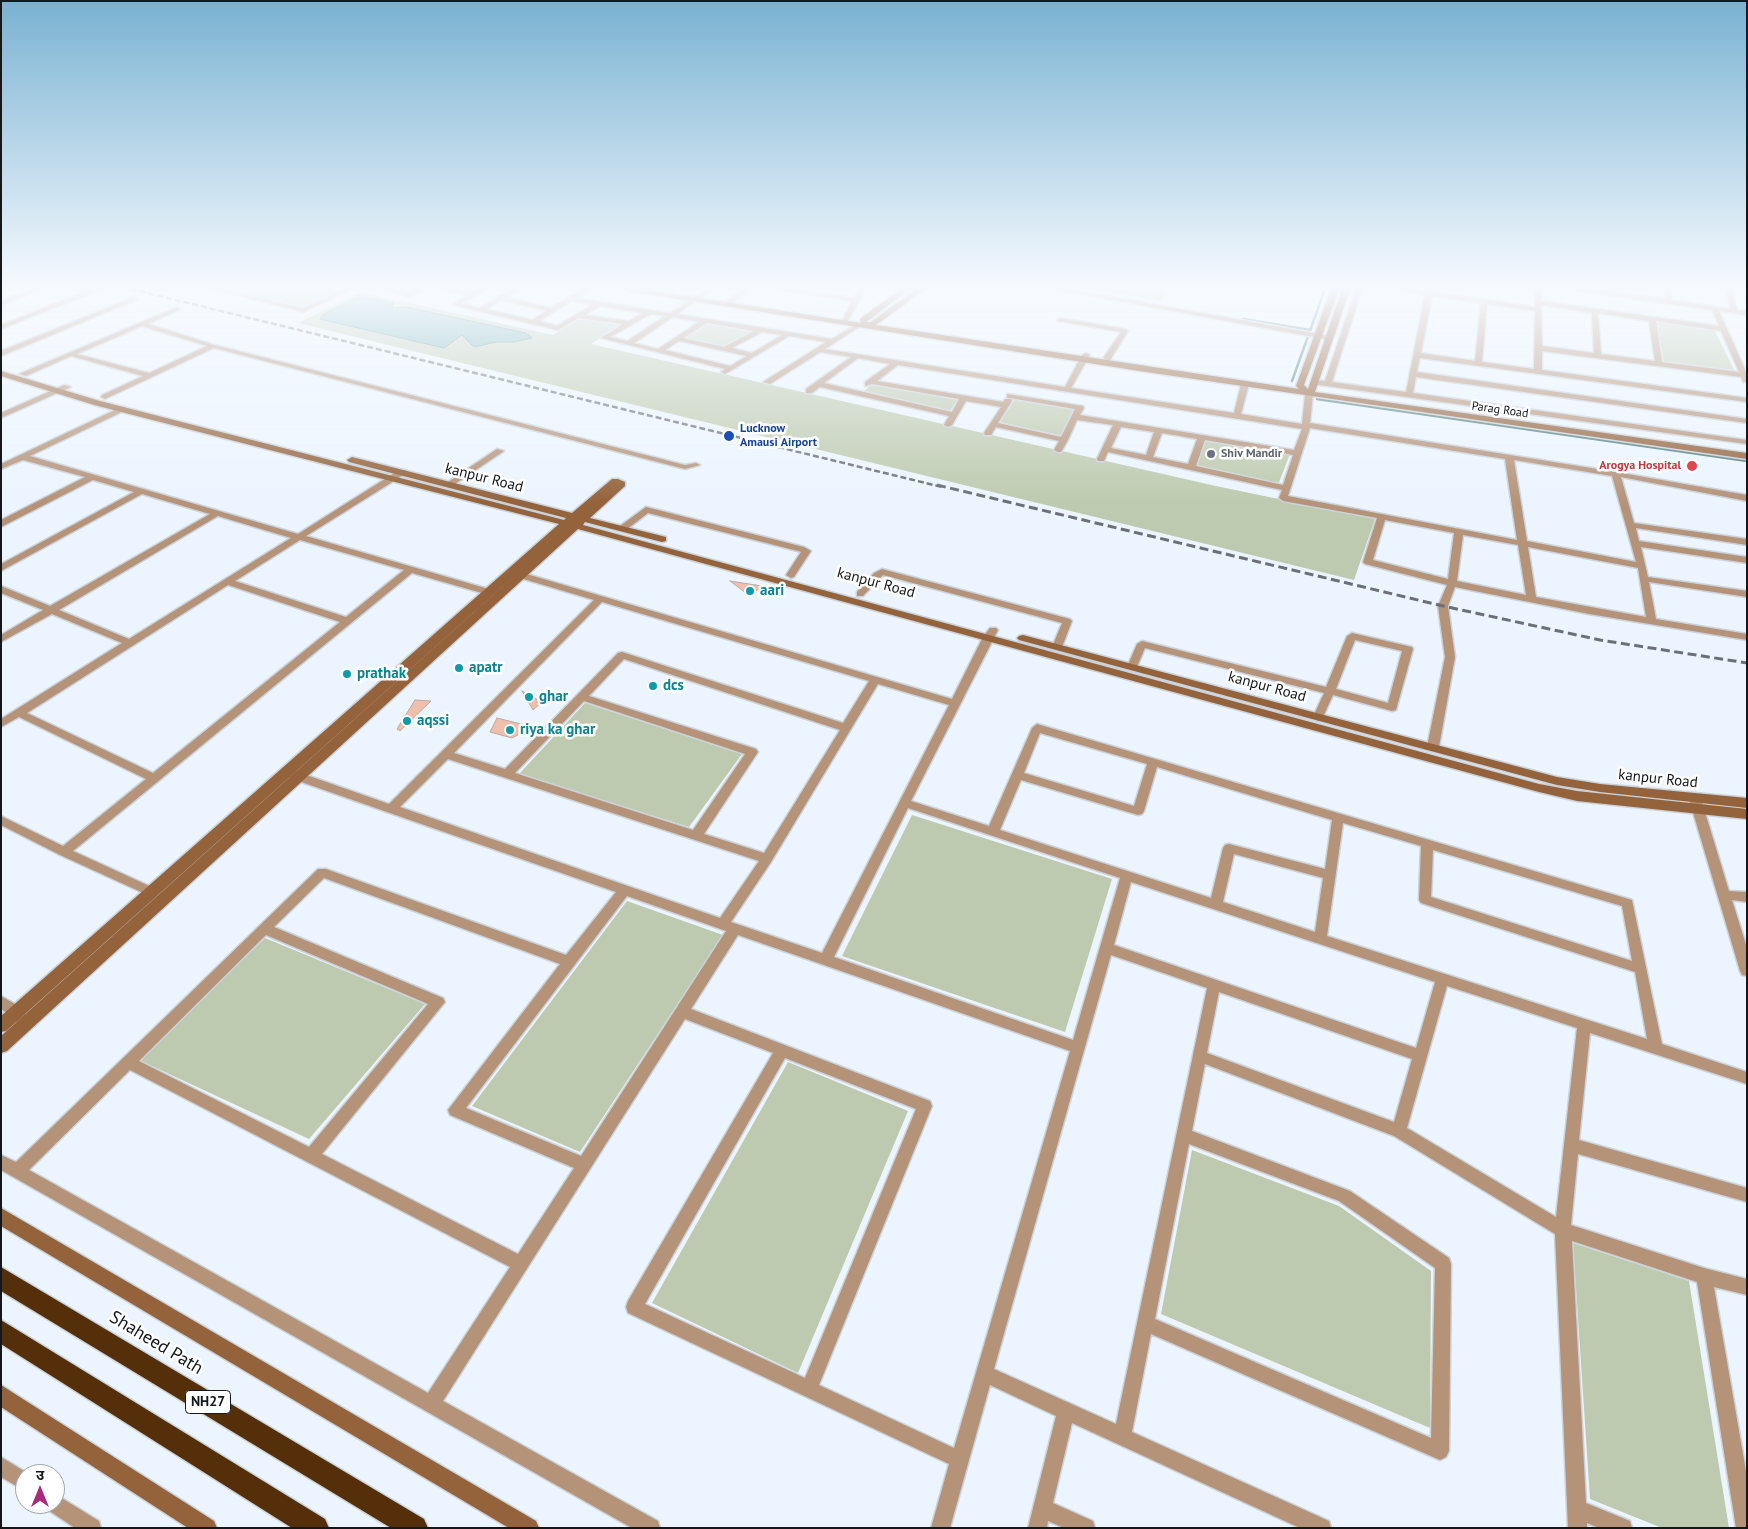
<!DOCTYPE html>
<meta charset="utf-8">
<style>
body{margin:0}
#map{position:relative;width:1748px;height:1529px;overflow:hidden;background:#ecf5ff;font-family:"PT Sans","Noto Sans Devanagari",sans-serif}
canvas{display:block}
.frame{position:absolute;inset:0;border:2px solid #15181b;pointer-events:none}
.north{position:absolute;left:15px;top:1464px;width:50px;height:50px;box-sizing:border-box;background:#fff;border:1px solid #a1a3a4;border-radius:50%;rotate:0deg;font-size:14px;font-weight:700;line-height:20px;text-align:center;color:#15181b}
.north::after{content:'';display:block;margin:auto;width:18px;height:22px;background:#a82a7b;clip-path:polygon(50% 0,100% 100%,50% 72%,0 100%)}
</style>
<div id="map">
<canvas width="1748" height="1529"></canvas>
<div class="frame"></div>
<div class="north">उ</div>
</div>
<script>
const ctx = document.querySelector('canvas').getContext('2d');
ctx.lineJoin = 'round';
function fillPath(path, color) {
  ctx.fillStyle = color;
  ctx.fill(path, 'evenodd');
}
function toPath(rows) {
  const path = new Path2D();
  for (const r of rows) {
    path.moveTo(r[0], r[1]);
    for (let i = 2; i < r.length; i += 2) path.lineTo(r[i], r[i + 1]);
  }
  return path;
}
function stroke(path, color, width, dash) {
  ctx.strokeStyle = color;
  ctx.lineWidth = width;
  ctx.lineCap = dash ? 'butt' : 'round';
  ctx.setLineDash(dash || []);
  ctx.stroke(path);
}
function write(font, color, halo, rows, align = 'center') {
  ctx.font = font + ' "PT Sans",sans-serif';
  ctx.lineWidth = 5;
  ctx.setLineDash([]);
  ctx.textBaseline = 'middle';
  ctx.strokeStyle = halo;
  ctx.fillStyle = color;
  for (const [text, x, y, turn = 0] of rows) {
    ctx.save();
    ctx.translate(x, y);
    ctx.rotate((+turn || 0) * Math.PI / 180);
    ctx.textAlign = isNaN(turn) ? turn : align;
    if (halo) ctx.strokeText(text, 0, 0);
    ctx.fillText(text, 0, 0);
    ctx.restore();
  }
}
const green = toPath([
 [257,289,341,289,303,307,245,294],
 [1096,289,1170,289,1161,301],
 [360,292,553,335,581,318,624,324,591,344,1216,486,1375,519,1354,580,298,323],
 [1657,321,1715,331,1735,372,1664,363],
 [706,323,754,331,725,347,685,338],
 [872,384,958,399,950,411,863,392],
 [1015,399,1075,409,1062,436,1000,422],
 [1206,440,1290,454,1278,485,1196,467],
 [585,703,742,754,689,827,519,774],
 [912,815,1112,879,1065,1032,842,956],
 [627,901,723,935,580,1152,472,1106],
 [265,938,425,1004,309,1139,139,1060],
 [788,1062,908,1111,798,1373,652,1303],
 [1192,1150,1339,1206,1431,1271,1430,1428,1161,1314],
 [1573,1243,1689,1281,1729,1528,1662,1528,1590,1499]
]);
const water = toPath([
 [359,296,394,303,391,308,406,307,526,333,532,338,514,342,496,342,474,347,462,335,444,348,320,319,324,314,359,296]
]);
const stream = toPath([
 [1244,319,1310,330],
 [1292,381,1325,289],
 [1317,399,1747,461]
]);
const building = toPath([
 [730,581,762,586,750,596,730,581],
 [522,691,542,702,533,710,522,691],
 [415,700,431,701,400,731,397,729,415,700],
 [497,718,533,727,512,738,490,732,497,718]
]);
const street = toPath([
 [33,289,42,289,1,305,1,301,33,289],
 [92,289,101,289,1,329,1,325,92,289],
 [212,289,223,289,303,308,343,289,351,289,304,312,212,289],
 [384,289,394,289,409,293,417,289,425,289,410,297,384,289],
 [443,289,473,292,478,289,486,289,461,303,480,308,512,289,520,289,507,297,551,308,582,289,589,289,576,298,670,313,707,289,714,289,677,314,832,339,857,324,859,325,859,327,825,349,1065,387,1082,355,1086,353,1090,355,1071,388,1234,413,1241,384,1245,382,1249,384,1241,414,1302,424,1305,394,1309,392,1313,394,1310,423,1616,472,1747,495,1747,501,1621,477,1634,523,1747,539,1747,545,1636,528,1639,541,1747,557,1747,563,1641,547,1648,577,1747,591,1747,597,1649,582,1656,619,1747,634,1747,640,1589,614,1455,587,1448,606,1455,657,1439,747,1433,751,1427,747,1445,657,1438,606,1447,585,1365,564,1363,562,1377,518,1283,501,1279,498,1282,490,1108,452,1104,461,1098,461,1097,459,1113,425,1077,420,1068,440,1061,452,1058,452,1054,450,1059,441,996,427,991,435,985,435,984,433,1001,407,966,401,952,425,948,427,944,425,949,416,820,387,812,393,806,393,806,389,851,357,820,352,770,384,763,382,826,342,789,336,725,374,721,372,725,369,601,338,623,324,579,318,558,330,453,305,453,303,467,295,443,289],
 [502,300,547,311,532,320,487,309,502,300],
 [571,301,592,305,557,326,539,321,571,301],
 [600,306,643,313,629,321,585,315,600,306],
 [651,314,665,316,627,341,610,337,651,314],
 [673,317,699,322,658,349,634,343,673,317],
 [707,323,754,331,724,347,683,338,707,323],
 [762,332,782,335,752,353,732,348,762,332],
 [679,341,747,356,730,366,665,350,679,341],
 [858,358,890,364,865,382,865,386,872,384,959,399,952,412,824,383,858,358],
 [898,365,1302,429,1294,450,1080,415,1084,408,1083,406,1007,394,1007,398,1010,398,1075,409,1061,437,998,423,1012,401,1011,399,1005,399,1003,402,877,381,898,365],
 [1121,427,1154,432,1146,455,1111,448,1121,427],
 [1310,428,1505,459,1517,540,1288,496,1310,428],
 [1162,433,1197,439,1188,464,1153,457,1162,433],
 [1205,440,1293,455,1283,485,1196,466,1205,440],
 [1514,460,1612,476,1636,562,1527,541,1514,460],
 [1385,520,1454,533,1448,579,1373,560,1385,520],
 [1463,535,1518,545,1526,595,1457,581,1463,535],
 [1528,547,1638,568,1646,617,1536,597,1528,547],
 [744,289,751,289,731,303,727,303,727,301,744,289],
 [778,289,794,289,854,298,859,289,865,289,847,323,844,325,841,323,852,301,778,289],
 [1054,289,1068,289,1330,336,1333,338,1330,340,1054,289],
 [1356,289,1362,289,1332,382,1406,392,1425,295,1397,289,1413,289,1535,307,1535,289,1541,289,1541,301,1719,326,1712,310,1578,291,1575,289,1591,289,1666,299,1665,289,1671,289,1672,300,1730,309,1726,289,1732,289,1737,310,1747,311,1747,315,1719,311,1747,374,1747,382,1743,382,1741,377,1542,351,1542,370,1747,398,1747,402,1420,358,1417,372,1747,419,1747,423,1416,377,1413,393,1747,440,1747,444,1312,384,1312,380,1315,380,1325,381,1356,289],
 [1432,296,1481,303,1475,361,1421,353,1432,296],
 [1487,304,1535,311,1534,369,1482,362,1487,304],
 [1541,305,1592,313,1594,353,1542,346,1541,305],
 [1598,313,1649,321,1655,361,1601,354,1598,313],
 [1656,321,1721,331,1739,372,1662,362,1656,321],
 [134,297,137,299,136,300,1,356,1,351,134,297],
 [177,307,180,309,179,310,148,324,215,345,685,465,696,463,700,465,685,469,214,348,105,399,101,397,102,395,143,376,71,356,26,376,19,374,177,307],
 [142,326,207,346,149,373,77,354,142,326],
 [1060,318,1125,329,1128,331,1110,360,1107,360,1103,358,1121,332,1058,321,1057,320,1060,318],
 [64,385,71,387,1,418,1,413,64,385],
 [121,407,124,407,124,411,30,456,298,534,399,470,405,470,405,474,306,536,492,590,494,592,489,595,412,573,73,851,156,889,158,892,156,895,152,897,60,855,1,825,1,816,63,846,146,779,19,717,1,727,1,719,122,643,52,614,1,642,1,635,43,610,1,593,1,586,50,606,210,514,142,494,1,571,1,564,134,492,93,480,1,527,1,520,85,477,23,460,1,469,1,464,121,407],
 [218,516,291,538,129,639,59,610,218,516],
 [300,540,404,570,346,617,235,581,300,540],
 [228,585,340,622,153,773,27,713,228,585],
 [497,449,504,451,452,486,446,486,445,484,497,449],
 [646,507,804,547,811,551,794,577,791,578,786,575,801,552,798,551,648,513,626,530,620,530,620,526,646,507],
 [882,569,1070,619,1072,621,1062,647,1057,650,1052,647,1062,623,883,575,863,596,857,596,857,592,874,573,882,569],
 [513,570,952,699,983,637,990,628,996,628,998,630,911,801,989,826,1032,728,1037,724,1632,900,1662,1044,1747,1072,1747,1084,1590,1033,1579,1140,1747,1188,1747,1202,1578,1154,1571,1225,1704,1268,1747,1279,1747,1295,1714,1287,1747,1477,1747,1528,1736,1528,1697,1282,1572,1241,1586,1503,1630,1521,1632,1528,1599,1528,1587,1523,1587,1528,1568,1528,1555,1234,1394,1136,1205,1064,1192,1131,1350,1191,1449,1258,1451,1264,1449,1451,1446,1457,1440,1460,1151,1334,1132,1432,1329,1521,1331,1528,1300,1528,1072,1423,1053,1503,1093,1521,1095,1528,1064,1528,1048,1521,1047,1528,1028,1528,1056,1416,990,1385,950,1528,931,1528,949,1464,628,1313,626,1307,628,1301,773,1053,685,1019,443,1401,658,1521,660,1528,632,1528,1,1170,1,1155,16,1162,318,869,326,869,566,955,616,892,287,777,285,774,291,770,295,771,389,804,594,600,510,575,508,573,513,570],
 [602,602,869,681,843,723,622,652,618,653,505,769,454,753,602,602],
 [624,659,840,730,764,853,704,834,756,755,758,752,756,749,589,696,624,659],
 [878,684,949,705,822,953,731,922,771,862,878,684],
 [584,701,745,754,693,830,515,773,584,701],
 [1040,733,1147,764,1134,806,1024,773,1040,733],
 [448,759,692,839,759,861,720,918,400,807,448,759],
 [1157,767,1332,820,1325,869,1229,844,1225,845,1223,848,1211,898,1000,830,1021,780,1138,815,1142,814,1144,811,1157,767],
 [908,808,1120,878,1073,1040,834,957,908,808],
 [1343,823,1421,846,1419,900,1421,903,1635,972,1647,1039,1327,936,1343,823],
 [1433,850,1622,906,1632,961,1431,897,1433,850],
 [1234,854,1323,878,1315,932,1223,902,1234,854],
 [324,878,560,964,448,1110,450,1115,574,1168,518,1254,322,1154,445,1002,443,998,274,927,324,878],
 [1131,882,1435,982,1416,1048,1114,945,1131,882],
 [627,896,726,931,581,1156,466,1108,627,896],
 [266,935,428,1004,309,1147,139,1061,266,935],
 [738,935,1070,1051,954,1448,819,1385,932,1106,930,1101,691,1009,738,935],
 [1111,955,1207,988,1116,1424,994,1369,1111,955],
 [1447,986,1577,1028,1556,1217,1407,1128,1447,986],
 [1219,992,1412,1059,1394,1122,1207,1053,1219,992],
 [785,1058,916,1109,805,1378,645,1304,785,1058],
 [130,1070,510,1267,428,1393,29,1170,130,1070],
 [1189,1144,1339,1201,1435,1268,1431,1438,1155,1319,1189,1144],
 [1352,633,1412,647,1413,649,1396,710,1392,711,1333,695,1323,717,1318,721,1313,717,1324,693,1145,648,1136,669,1132,670,1127,667,1137,644,1142,641,1326,687,1347,636,1352,633],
 [1355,640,1402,651,1388,703,1336,689,1355,640],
 [1695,795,1701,799,1729,891,1747,892,1747,902,1732,900,1747,948,1747,976,1742,975,1740,971,1689,799,1695,795],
 [1,996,22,1008,26,1017,24,1021,19,1023,14,1021,12,1016,1,1009,1,996],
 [1,1457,29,1474,25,1474,25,1491,1,1477,1,1457],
 [55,1494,99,1521,101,1528,75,1528,48,1510,46,1504,55,1504,55,1494]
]);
const secondary = toPath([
 [624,289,642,289,861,323,860,319,901,289,910,289,866,322,871,322,916,289,925,289,876,325,1299,389,1296,386,1331,289,1339,289,1304,385,1308,389,1342,289,1350,289,1315,392,1747,453,1747,459,1146,372,628,291,624,289],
 [1,371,100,401,564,520,566,518,349,462,347,460,352,457,572,513,612,479,618,479,625,482,625,486,590,518,666,537,666,541,662,542,585,522,583,525,1539,784,1577,791,1747,809,1747,819,1577,801,1539,792,578,529,7,1051,1,1053,1,1036,569,527,6,1031,1,1032,1,1016,559,524,94,405,1,376,1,371],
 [1023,635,1557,777,1600,784,1747,798,1747,808,1600,792,1557,785,1019,640,1017,638,1019,636,1023,635],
 [1,1208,536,1521,539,1528,509,1528,1,1226,1,1208],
 [1,1385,214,1521,217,1528,188,1528,1,1407,1,1385]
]);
const highway = toPath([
 [1,1267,424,1519,428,1528,391,1528,1,1291,1,1267],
 [1,1320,325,1519,329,1528,292,1528,1,1344,1,1320]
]);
const railFar1 = toPath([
 [131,289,942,487]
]);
const rail = toPath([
 [937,485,1443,606,1600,640,1747,663]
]);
const markers = [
 [729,436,6,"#1a4fb4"],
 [1211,454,5,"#6b7280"],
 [1692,466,6,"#e0444e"],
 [750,591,5,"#0f9aa8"],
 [459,668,5,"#0f9aa8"],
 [347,674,5,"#0f9aa8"],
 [653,686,5,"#0f9aa8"],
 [529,697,5,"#0f9aa8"],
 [407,721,5,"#0f9aa8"],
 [510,730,5,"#0f9aa8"]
];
const farStreetnames = [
 ["Parag Road",1500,410,8]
];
const farTransitnames = [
 ["Lucknow",740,429],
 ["Amausi Airport",740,443]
];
const farWorshipnames = [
 ["Shiv Mandir",1221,454]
];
const farHealthnames = [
 ["Arogya Hospital",1681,466]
];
const shields = [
 [208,1402,45]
];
const shieldNames = [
 ["NH27",208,1402]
];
const streetNames = [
 ["kanpur Road",484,478,14],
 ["kanpur Road",876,583,15],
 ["kanpur Road",1267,687,15],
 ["kanpur Road",1658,779,6]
];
const cultureNames = [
 ["aari",760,591],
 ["apatr",469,668],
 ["prathak",357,674],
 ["dcs",663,686],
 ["ghar",539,697],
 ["aqssi",417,721],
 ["riya ka ghar",520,730]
];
const nearStreetnames = [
 ["Shaheed Path",156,1343,31]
];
fillPath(green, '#becaaf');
fillPath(water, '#72afb0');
stroke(water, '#568283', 1);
stroke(stream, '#568283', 2.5);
fillPath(building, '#f0bfab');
stroke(building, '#b7aaa5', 1);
stroke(street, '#cad2db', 3);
stroke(secondary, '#cad2db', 3);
stroke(highway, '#cad2db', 3);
fillPath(street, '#b59379');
fillPath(secondary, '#94633c');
fillPath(highway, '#552e0a');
stroke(railFar1, '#6b7076', 2.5, [6, 3]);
stroke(rail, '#6b7076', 3, [9, 4.5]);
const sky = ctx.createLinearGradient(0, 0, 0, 503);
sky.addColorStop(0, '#79b2d2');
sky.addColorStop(0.57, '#f6faff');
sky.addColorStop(1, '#f6faff00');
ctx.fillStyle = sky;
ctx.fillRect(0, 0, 1748, 503);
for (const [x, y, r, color] of markers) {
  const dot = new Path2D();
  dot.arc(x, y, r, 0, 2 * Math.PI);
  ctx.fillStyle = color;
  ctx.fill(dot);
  stroke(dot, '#fff', 2);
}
write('12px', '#15181b', '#fff', farStreetnames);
write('bold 12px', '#164399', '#fff', farTransitnames, 'left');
write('bold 12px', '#5b616d', '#fff', farWorshipnames, 'left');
write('bold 12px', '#be3a42', '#fff', farHealthnames, 'right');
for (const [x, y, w] of shields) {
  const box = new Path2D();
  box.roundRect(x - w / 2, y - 11.5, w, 23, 4);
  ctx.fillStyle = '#fff';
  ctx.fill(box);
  stroke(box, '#15181b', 1);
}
write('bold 14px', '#15181b', null, shieldNames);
write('15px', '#15181b', '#fff', streetNames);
write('bold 15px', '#0d838f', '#fff', cultureNames, 'left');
write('18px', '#15181b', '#fff', nearStreetnames);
</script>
